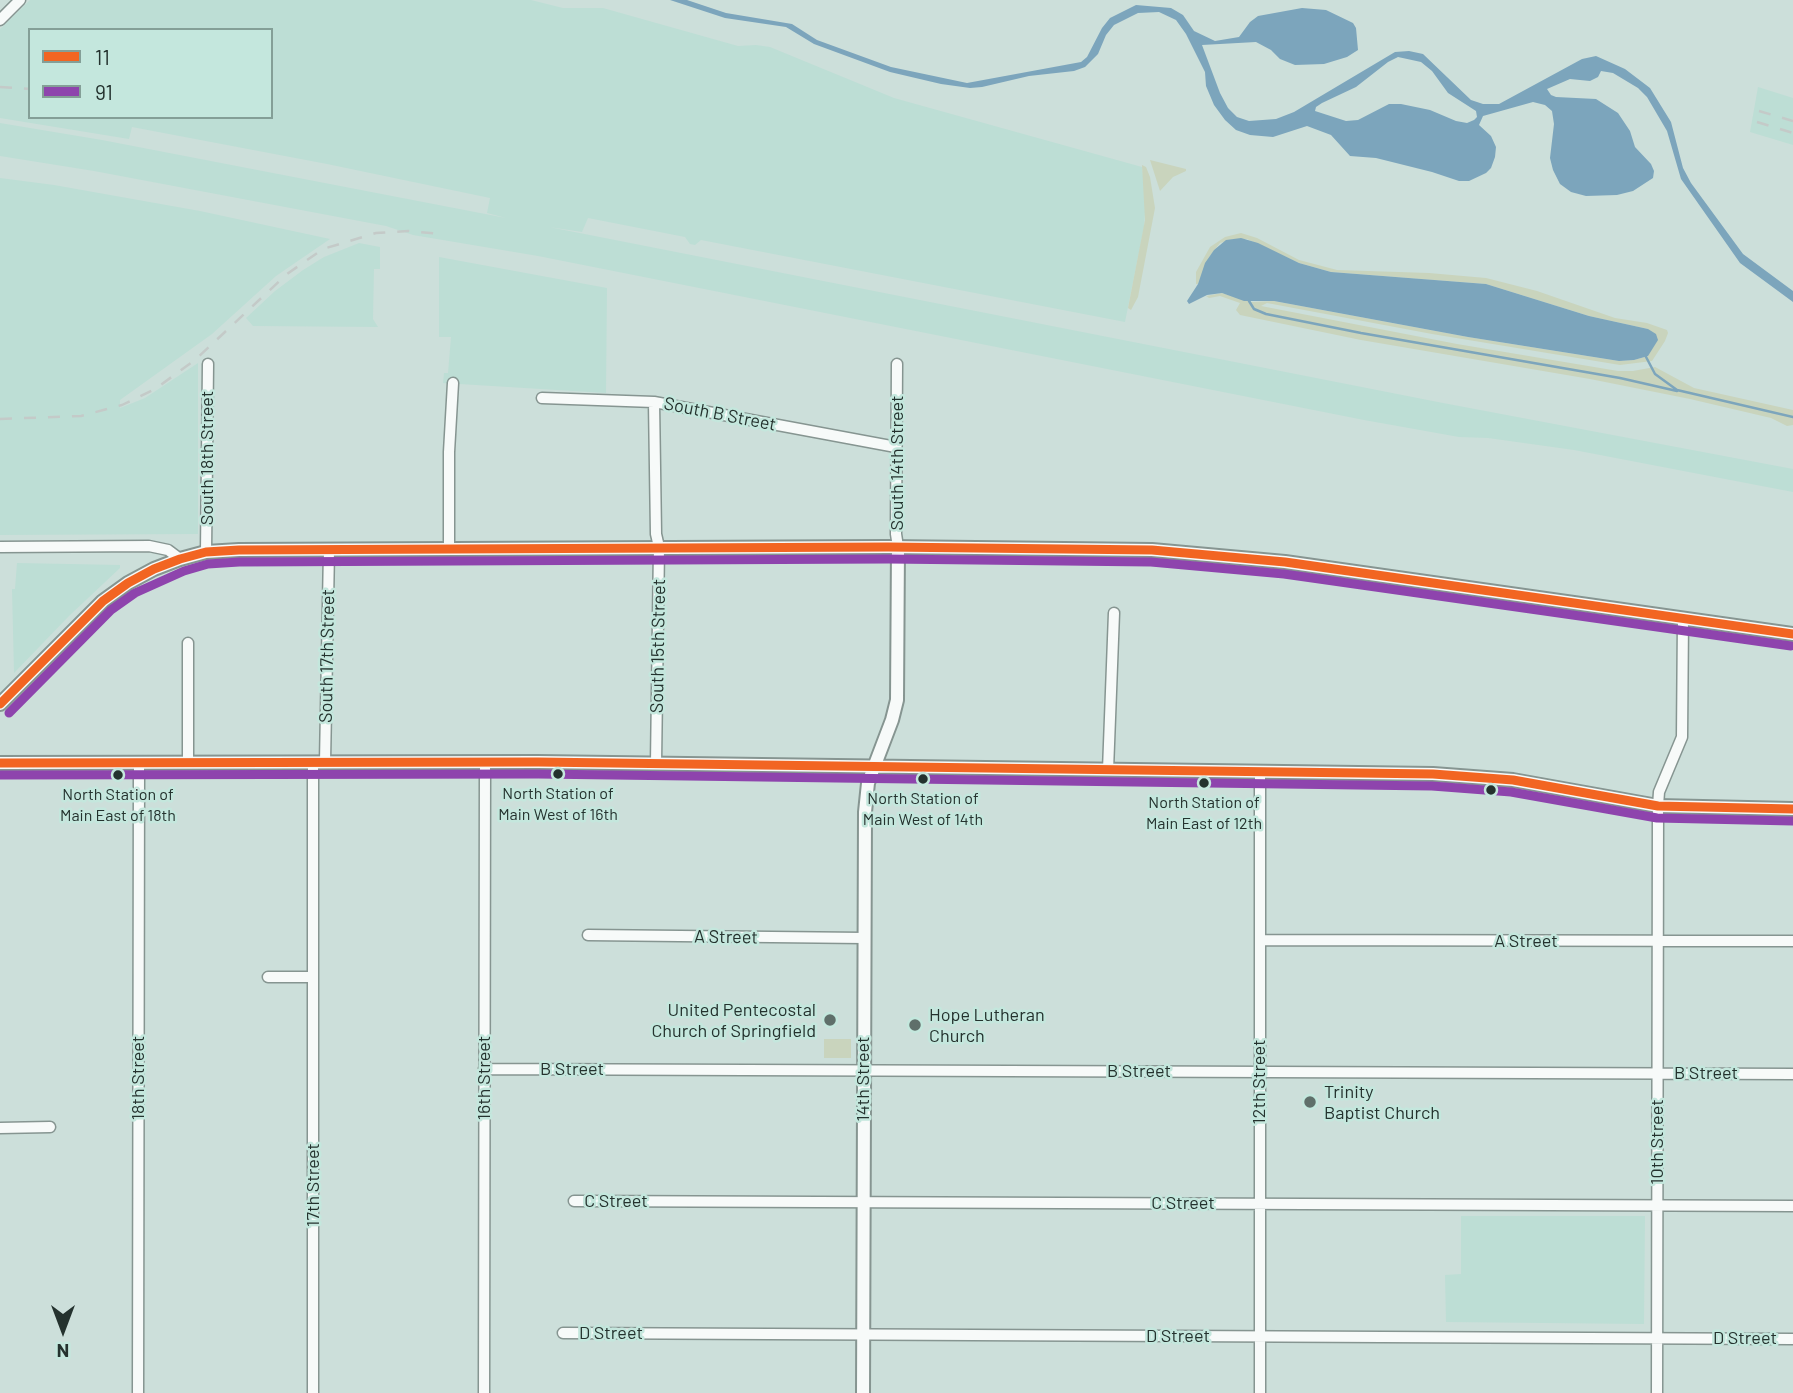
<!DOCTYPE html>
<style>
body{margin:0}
#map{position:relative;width:1793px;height:1393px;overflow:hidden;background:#ccdfda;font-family:Barlow,sans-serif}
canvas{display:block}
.legend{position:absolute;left:28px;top:28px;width:245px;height:91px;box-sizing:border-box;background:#c4e7dd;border:2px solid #849f97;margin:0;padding:9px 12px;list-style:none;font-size:21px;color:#24322e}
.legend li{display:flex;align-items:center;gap:14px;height:35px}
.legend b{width:35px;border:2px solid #849f97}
.north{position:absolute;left:28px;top:1295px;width:70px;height:70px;-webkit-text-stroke:5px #c4e7dd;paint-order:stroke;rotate:180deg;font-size:19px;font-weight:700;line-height:28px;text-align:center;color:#24322e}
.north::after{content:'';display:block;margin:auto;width:24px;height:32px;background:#24322e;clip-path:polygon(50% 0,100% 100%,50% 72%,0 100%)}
</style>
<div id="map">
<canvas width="1793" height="1393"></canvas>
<ul class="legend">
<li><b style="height:9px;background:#f26522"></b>11</li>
<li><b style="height:9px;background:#8e44ad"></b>91</li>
</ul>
<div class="north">N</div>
</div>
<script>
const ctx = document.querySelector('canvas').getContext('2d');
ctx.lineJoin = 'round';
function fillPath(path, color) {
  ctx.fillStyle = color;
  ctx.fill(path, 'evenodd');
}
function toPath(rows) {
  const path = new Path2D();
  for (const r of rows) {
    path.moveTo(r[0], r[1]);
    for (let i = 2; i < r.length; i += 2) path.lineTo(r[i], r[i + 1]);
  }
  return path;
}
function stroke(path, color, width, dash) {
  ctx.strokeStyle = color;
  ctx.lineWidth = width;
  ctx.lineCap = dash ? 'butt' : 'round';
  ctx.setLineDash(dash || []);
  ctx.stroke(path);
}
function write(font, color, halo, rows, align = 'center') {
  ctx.font = font + ' Barlow,sans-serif';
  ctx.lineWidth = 5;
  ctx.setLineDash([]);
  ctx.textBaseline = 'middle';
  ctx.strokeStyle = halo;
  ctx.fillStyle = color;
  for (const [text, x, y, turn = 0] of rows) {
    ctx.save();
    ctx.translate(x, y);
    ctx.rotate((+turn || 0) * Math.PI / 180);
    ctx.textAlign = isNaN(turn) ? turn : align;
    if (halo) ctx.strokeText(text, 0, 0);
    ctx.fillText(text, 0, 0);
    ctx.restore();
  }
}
const built = toPath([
 [30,0,531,0,563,8,603,8,738,46,756,45,770,47,894,98,1142,167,1146,199,1144,227,1125,322,701,240,695,245,690,244,685,237,588,218,582,232,549,227,1443,403,1793,469,1793,492,1574,450,1488,438,1459,437,1364,420,538,256,413,235,386,226,94,171,0,156,0,123,102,140,506,218,487,213,490,198,327,164,132,127,129,139,0,118,0,29],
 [30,30,271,30,271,117,30,117],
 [1758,87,1793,98,1793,145,1750,132],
 [0,178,54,185,200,211,330,239,276,276,212,334,120,400,120,408,145,398,198,363,198,534,0,535],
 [359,243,380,247,380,269,374,269,373,319,378,327,253,326,246,318,275,291,303,270,324,257],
 [439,257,607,288,606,393,443,383,444,373,448,373,451,337,439,337],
 [17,563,120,565,120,568,69,616,14,673,12,589,15,589],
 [1461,1216,1645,1216,1644,1324,1446,1322,1445,1275,1461,1274]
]);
const green = toPath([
 [1150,160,1186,169,1186,171,1173,177,1160,191],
 [1142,165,1146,167,1150,177,1155,208,1138,297,1131,310,1128,308,1145,220],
 [1241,233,1257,238,1299,260,1337,270,1429,273,1486,278,1537,291,1615,318,1647,323,1667,330,1668,333,1665,341,1652,361,1620,365,1432,334,1283,306,1267,303,1261,306,1457,344,1618,371,1633,371,1655,367,1694,388,1793,410,1793,425,1787,426,1771,418,1690,399,1590,379,1361,340,1240,315,1236,310,1240,303,1220,296,1209,298,1206,296,1222,293,1252,302,1274,301,1468,337,1619,361,1634,360,1648,356,1648,329,1589,316,1486,284,1331,272,1299,263,1247,239,1234,239,1220,243,1209,257,1198,284,1196,284,1196,272,1210,247,1225,237],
 [824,1039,851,1039,851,1058,824,1058]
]);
const water = toPath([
 [670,0,687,0,726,13,792,24,817,40,891,67,967,83,1081,62,1087,57,1102,28,1110,18,1136,5,1171,8,1183,15,1194,31,1215,41,1239,37,1250,22,1258,16,1302,8,1326,10,1353,23,1356,28,1358,50,1347,57,1324,64,1295,65,1280,59,1271,50,1256,42,1202,45,1220,93,1228,108,1237,117,1249,121,1276,119,1294,112,1395,52,1409,51,1423,54,1471,100,1483,104,1499,104,1582,59,1596,56,1625,69,1650,88,1671,122,1683,168,1691,183,1743,254,1793,291,1793,302,1740,263,1681,179,1667,131,1647,97,1638,88,1613,73,1601,71,1598,77,1590,81,1570,79,1547,89,1551,95,1556,97,1596,99,1618,113,1630,131,1635,147,1651,164,1654,171,1653,178,1633,191,1617,195,1586,196,1571,192,1560,184,1553,170,1550,158,1554,124,1552,111,1545,105,1533,102,1483,116,1479,125,1491,136,1496,147,1495,157,1491,168,1486,173,1469,181,1459,181,1432,172,1376,158,1350,156,1331,135,1307,126,1273,137,1250,135,1236,130,1225,120,1214,105,1206,86,1205,72,1186,34,1176,20,1159,12,1138,13,1114,25,1106,35,1098,54,1085,67,1074,71,1029,76,982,87,970,88,941,84,890,72,814,44,786,27,725,18],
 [1398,57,1421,62,1432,71,1448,93,1476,111,1477,117,1474,120,1467,123,1456,121,1430,110,1401,104,1389,104,1358,120,1346,121,1315,111,1316,107,1322,103,1356,87,1388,62],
 [1241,238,1258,243,1299,263,1331,272,1486,284,1589,316,1648,329,1656,334,1658,340,1648,356,1634,360,1619,361,1468,337,1274,301,1244,301,1222,293,1207,295,1189,304,1187,301,1198,284,1205,263,1214,250,1226,240]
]);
const stream = toPath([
 [1249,301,1254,309,1266,314,1361,333,1620,378,1677,391],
 [1645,355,1655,374,1677,390,1793,417]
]);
const minor = toPath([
 [0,20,20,0],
 [897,364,896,534,898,547],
 [542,398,654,402,896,447],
 [654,402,656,534,659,547,656,763],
 [0,547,149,546,168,550,180,559],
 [449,548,449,452,453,383],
 [206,552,208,364],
 [188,643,188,762],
 [325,762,329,550],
 [1108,770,1114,613],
 [588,935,864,938],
 [1260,940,1793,941],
 [268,977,313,977],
 [484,1069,1793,1074],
 [0,1128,50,1127],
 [574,1201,1793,1206],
 [563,1333,1793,1339],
 [138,1393,139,762],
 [313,1393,313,762],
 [484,1393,485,762],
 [1260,1393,1260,772],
 [1657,1393,1658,806,1659,792,1682,737,1683,618]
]);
const major = toPath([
 [0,704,103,601,128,583,154,569,180,559,206,552,239,550,888,547,1152,550,1285,562,1793,634],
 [0,763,538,762,1433,774,1513,780,1658,806,1793,809],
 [863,1393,865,812,868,783,892,720,897,700,898,547]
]);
const rail = toPath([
 [0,87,30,89],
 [1759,111,1793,121],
 [1757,122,1793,133],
 [0,419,81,416,122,405,155,389,195,360,287,274,323,249,376,233,408,231,442,234]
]);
const bus1 = toPath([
 [0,704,103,601,128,583,154,569,180,559,206,552,239,550,888,547,1152,550,1285,562,1793,634],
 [0,763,538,762,1433,774,1513,780,1658,806,1793,809]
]);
const bus2 = toPath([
 [9,713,111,610,135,593,184,571,208,564,239,562,888,559,1151,562,1284,574,1791,646],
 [0,775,538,774,1432,786,1511,792,1657,818,1793,821]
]);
const markers = [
 [558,774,6,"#24322e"],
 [118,775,6,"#24322e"],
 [923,779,6,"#24322e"],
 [1204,783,6,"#24322e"],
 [1491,790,6,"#24322e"],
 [830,1020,7,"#5f6f6a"],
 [915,1025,7,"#5f6f6a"],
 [1310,1102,7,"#5f6f6a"]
];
const busNames = [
 ["North Station of",558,794],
 ["Main West of 16th",558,815],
 ["North Station of",118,795],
 ["Main East of 18th",118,816],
 ["North Station of",923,799],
 ["Main West of 14th",923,820],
 ["North Station of",1204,803],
 ["Main East of 12th",1204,824]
];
const streetNames = [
 ["South B Street",720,414,11],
 ["South 18th Street",207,458,-90],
 ["South 14th Street",897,463,-90],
 ["South 15th Street",658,646,-89],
 ["South 17th Street",327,656,-89],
 ["A Street",726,937,1],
 ["A Street",1526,941],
 ["B Street",572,1069],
 ["B Street",1139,1071],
 ["B Street",1706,1073],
 ["18th Street",138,1078,-90],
 ["16th Street",484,1078,-90],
 ["14th Street",863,1079,-90],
 ["12th Street",1259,1082,-90],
 ["10th Street",1657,1142,-90],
 ["17th Street",313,1185,-90],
 ["C Street",616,1201],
 ["C Street",1183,1203],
 ["D Street",611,1333],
 ["D Street",1178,1336],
 ["D Street",1745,1338]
];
const poiNames = [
 ["United Pentecostal",816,1010,"right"],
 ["Church of Springfield",816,1031,"right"],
 ["Hope Lutheran",929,1015],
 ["Church",929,1036],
 ["Trinity",1324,1092],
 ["Baptist Church",1324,1113]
];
fillPath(built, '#bdded5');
fillPath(green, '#c9d4bd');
fillPath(water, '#7ca5bc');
stroke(stream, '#7ca5bc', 2.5);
stroke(minor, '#869591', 13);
stroke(major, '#869591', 16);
stroke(minor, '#f7faf9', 10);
stroke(major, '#f7faf9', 12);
stroke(rail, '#c4cac8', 2.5, [12, 12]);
stroke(bus1, '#f26522', 9);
stroke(bus2, '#8e44ad', 9);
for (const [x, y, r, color] of markers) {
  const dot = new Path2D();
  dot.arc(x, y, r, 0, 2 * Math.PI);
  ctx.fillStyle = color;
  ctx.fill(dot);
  stroke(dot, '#c4e7dd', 2.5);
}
write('16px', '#24322e', '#c4e7dd', busNames);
write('18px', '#24322e', '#c4e7dd', streetNames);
write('18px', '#24322e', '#c4e7dd', poiNames, 'left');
</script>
